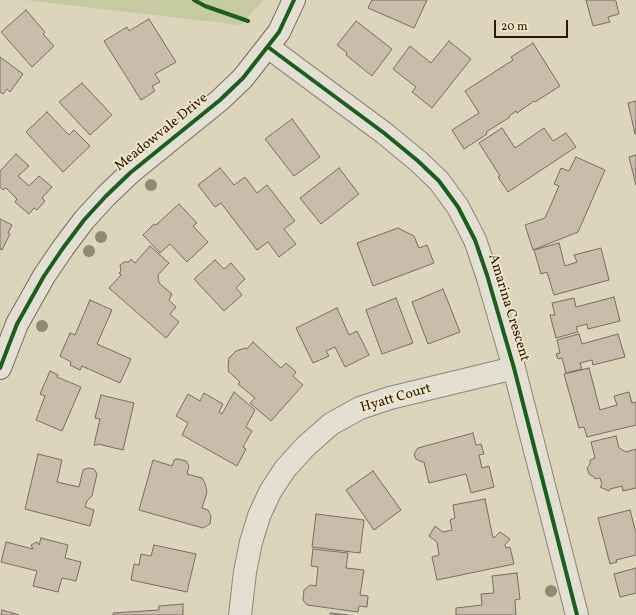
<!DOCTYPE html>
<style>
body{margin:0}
#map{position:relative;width:636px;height:615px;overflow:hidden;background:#dcd4bb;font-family:Vollkorn,serif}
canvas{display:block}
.scale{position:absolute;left:494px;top:20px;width:74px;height:18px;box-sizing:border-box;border:2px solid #2f160c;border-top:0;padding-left:5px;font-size:12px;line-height:14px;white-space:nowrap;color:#2f160c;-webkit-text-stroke:3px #f1e8ca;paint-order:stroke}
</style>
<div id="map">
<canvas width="636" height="615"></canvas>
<div class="scale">20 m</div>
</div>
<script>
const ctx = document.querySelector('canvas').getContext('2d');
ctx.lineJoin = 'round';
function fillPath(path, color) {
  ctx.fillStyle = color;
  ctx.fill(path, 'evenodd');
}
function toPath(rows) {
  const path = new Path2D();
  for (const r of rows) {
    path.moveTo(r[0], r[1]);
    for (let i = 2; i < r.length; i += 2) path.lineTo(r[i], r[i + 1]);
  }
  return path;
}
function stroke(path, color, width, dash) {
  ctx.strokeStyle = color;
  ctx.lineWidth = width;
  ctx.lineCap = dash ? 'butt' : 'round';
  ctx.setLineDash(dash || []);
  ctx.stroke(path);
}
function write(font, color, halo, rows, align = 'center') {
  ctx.font = font + ' Vollkorn,serif';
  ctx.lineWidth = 3.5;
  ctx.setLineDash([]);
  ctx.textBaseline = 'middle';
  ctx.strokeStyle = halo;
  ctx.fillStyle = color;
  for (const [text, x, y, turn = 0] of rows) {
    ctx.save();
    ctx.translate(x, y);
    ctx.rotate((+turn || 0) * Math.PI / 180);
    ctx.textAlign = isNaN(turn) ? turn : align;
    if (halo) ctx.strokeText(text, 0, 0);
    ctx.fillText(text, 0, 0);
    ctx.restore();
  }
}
const green = toPath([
 [25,0,263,0,241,25]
]);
const building = toPath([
 [372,0,427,0,414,28,368,8,372,0],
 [586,0,613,0,614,1,616,1,619,14,608,17,610,22,593,26,586,0],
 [26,10,45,32,43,34,54,46,32,67,1,32,26,10],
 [149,19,176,62,155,74,160,82,152,86,155,91,141,100,104,41,127,27,129,31,149,19],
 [356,21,392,49,372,76,346,55,347,53,337,45,356,21],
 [449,41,471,59,432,108,412,92,416,87,393,69,410,46,431,63,449,41],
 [533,43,560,86,535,102,534,101,517,113,516,111,509,116,510,117,486,132,487,134,464,149,452,130,479,113,465,91,513,60,511,57,533,43],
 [0,57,23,74,10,92,7,89,3,94,0,92,0,57],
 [82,83,112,115,90,135,59,102,82,83],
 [636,101,636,134,635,134,628,103,636,101],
 [47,112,69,135,74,130,90,146,63,172,26,132,47,112],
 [292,119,320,157,294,176,265,139,292,119],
 [502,128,515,148,544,128,553,141,566,133,576,147,508,192,498,177,500,176,479,143,502,128],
 [16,154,29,166,18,176,29,186,39,176,52,187,42,198,45,201,37,210,34,208,29,214,15,202,17,199,6,188,3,190,0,187,0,171,16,154],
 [636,155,636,185,629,157,636,155],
 [576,157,605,170,578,232,533,250,525,225,545,218,559,186,554,184,561,168,569,171,576,157],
 [220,168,234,185,245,177,257,193,267,185,295,221,284,229,296,244,279,257,268,242,257,250,221,203,215,207,198,185,220,168],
 [339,168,359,194,321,224,300,198,339,168],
 [179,204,197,223,193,226,208,242,187,262,170,244,160,253,143,235,154,224,156,225,179,204],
 [0,219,12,225,8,233,10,234,2,250,0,249,0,219],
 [398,228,414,236,419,248,427,245,434,263,373,286,357,243,398,228],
 [559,243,565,266,577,262,574,255,601,248,609,280,554,295,547,272,541,274,534,250,559,243],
 [150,246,169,263,158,275,159,283,172,294,169,300,176,307,170,314,179,322,166,338,109,288,121,275,119,273,121,272,120,265,124,262,129,262,131,259,135,263,150,246],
 [215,260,224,269,231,263,245,279,236,288,242,295,224,311,194,279,215,260],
 [443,289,460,332,428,344,412,302,443,289],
 [614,297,620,321,588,329,587,324,576,327,578,332,556,338,550,315,555,315,552,303,574,298,576,307,614,297],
 [396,298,413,343,382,354,366,310,396,298],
 [90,300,112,310,97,344,131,359,120,383,82,366,80,370,70,365,71,362,60,356,70,333,75,335,90,300],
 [337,308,349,335,357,331,369,355,345,367,335,347,326,351,329,356,313,363,296,328,337,308],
 [579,334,582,344,618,334,625,357,593,365,592,360,580,363,582,369,566,373,562,358,558,359,556,354,560,353,557,340,579,334],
 [253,342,281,368,286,363,296,372,293,376,303,385,271,421,250,403,255,398,238,384,240,382,228,371,229,369,228,367,229,358,236,351,245,348,247,349,253,342],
 [589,368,600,410,617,405,614,396,629,392,632,403,636,402,636,425,587,437,584,427,579,428,564,374,589,368],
 [50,371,58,375,57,377,81,387,62,431,36,420,45,396,40,394,50,371],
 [234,392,255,410,246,427,252,431,243,447,246,449,237,466,182,435,188,423,176,416,188,394,200,401,204,393,223,404,219,412,222,414,234,392],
 [101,395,134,403,123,450,98,444,97,445,94,445,100,419,95,418,101,395],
 [473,433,476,445,481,444,484,454,479,455,482,468,489,466,494,487,471,493,466,474,429,483,424,462,422,462,416,459,414,454,418,448,473,433],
 [616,436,619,448,626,452,636,449,636,488,623,491,622,486,610,489,609,491,600,487,602,484,600,478,595,479,594,477,589,474,587,468,590,464,590,460,595,458,591,442,616,436],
 [38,454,62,460,57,482,79,487,83,470,88,468,94,469,97,474,92,496,87,501,85,507,94,510,90,526,25,509,38,454],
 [178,459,186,461,189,466,187,474,202,478,205,483,207,492,202,508,208,510,211,516,210,524,203,528,139,510,153,460,172,466,174,460,178,459],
 [373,471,401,510,374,530,346,490,373,471],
 [485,499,493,538,495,537,500,532,510,539,505,545,506,548,510,547,514,564,437,580,432,557,439,555,437,542,429,536,435,526,443,532,452,530,450,520,455,518,453,505,485,499],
 [630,510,636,533,636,555,616,560,617,562,610,564,598,518,630,510],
 [316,514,364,520,360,553,312,547,316,514],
 [41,538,68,545,65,558,81,562,76,581,62,578,58,592,33,586,37,571,1,562,6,542,33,549,31,545,37,542,39,545,41,538],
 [154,545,196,554,187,592,131,580,134,564,139,565,141,554,151,556,154,545],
 [313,549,348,553,346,568,364,570,360,595,368,596,367,607,359,606,358,612,307,605,303,600,304,590,310,585,316,586,318,567,311,566,313,549],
 [636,568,636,593,620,597,614,574,636,568],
 [517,573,520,599,515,600,516,615,456,615,456,608,482,605,481,594,494,593,492,576,517,573],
 [183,604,183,615,113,615,113,613,159,610,159,606,183,604],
 [2,610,19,615,1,615,2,610],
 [331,613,348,615,330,615,331,613]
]);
const street = toPath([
 [268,47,384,133,418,161,439,181,458,207,475,240,487,275,514,368,577,615],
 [240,615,245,572,251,542,259,516,270,492,285,469,306,446,331,424,360,408,390,398,514,368]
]);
const secondary = toPath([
 [0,368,17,324,44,276,63,248,84,220,106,196,130,173,220,100,243,78,279,32,294,0]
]);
const cycleway = toPath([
 [194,0,205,6,248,21],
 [268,47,384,133,418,161,439,181,458,207,475,240,487,275,514,368,577,615],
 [0,368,17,324,44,276,63,248,84,220,106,196,130,173,220,100,243,78,279,32,294,0]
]);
const trees = [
 [151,185],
 [101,237],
 [89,251],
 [42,326],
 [551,591]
];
const streetNames = [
 ["Meadowvale Drive",162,133,-39],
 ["Amarina Crescent",508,308,73],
 ["Hyatt Court",396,399,-16]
];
fillPath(green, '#c6caa1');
fillPath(building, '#c9baaa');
stroke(building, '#776e61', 1);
stroke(street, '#8f8878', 24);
stroke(secondary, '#776e61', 24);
stroke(street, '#e3dfd3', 22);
stroke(secondary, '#e3dfd3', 22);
stroke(cycleway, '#1b5e20', 4);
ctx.fillStyle = '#938870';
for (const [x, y] of trees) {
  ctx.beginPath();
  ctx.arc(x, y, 6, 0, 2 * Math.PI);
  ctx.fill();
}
write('14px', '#2f160c', '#f1e8ca', streetNames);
</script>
